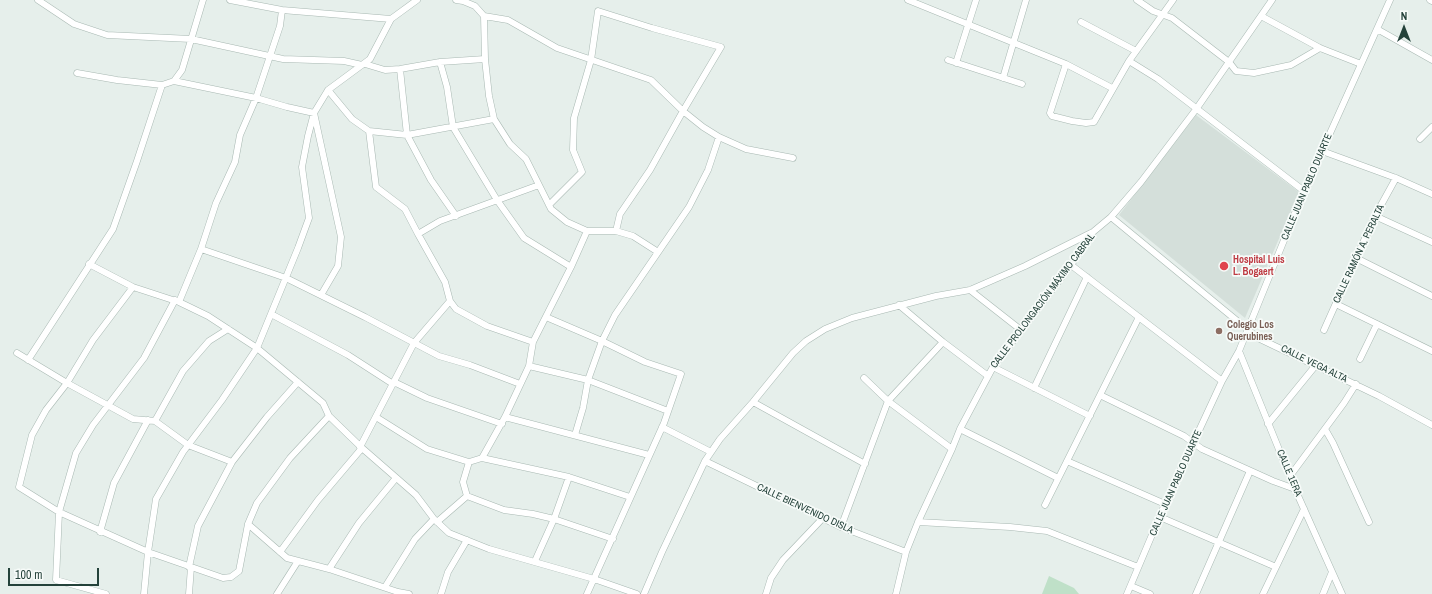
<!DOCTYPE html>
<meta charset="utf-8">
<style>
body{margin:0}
#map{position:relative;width:1432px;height:594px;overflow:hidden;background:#e6efeb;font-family:"Archivo Narrow",sans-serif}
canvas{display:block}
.north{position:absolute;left:1384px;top:8px;width:40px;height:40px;-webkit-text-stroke:3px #f7fbf9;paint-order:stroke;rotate:0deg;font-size:11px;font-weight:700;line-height:16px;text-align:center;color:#24423a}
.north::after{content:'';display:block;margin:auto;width:14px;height:18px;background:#24423a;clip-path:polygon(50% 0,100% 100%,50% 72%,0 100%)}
.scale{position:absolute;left:8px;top:568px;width:91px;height:18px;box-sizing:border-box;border:2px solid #24423a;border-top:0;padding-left:5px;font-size:12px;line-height:14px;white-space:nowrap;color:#24423a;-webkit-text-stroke:3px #f7fbf9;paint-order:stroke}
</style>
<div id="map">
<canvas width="1432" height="594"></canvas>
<div class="north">N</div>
<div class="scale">100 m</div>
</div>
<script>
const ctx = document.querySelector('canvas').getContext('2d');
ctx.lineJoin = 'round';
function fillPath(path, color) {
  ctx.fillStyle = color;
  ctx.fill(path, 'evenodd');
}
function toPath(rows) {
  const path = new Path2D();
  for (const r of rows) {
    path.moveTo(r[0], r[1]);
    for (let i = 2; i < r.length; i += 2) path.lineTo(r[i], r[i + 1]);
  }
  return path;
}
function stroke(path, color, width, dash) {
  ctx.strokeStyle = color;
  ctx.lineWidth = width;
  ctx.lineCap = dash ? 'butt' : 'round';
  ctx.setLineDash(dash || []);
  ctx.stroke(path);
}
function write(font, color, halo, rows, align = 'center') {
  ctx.font = font + ' "Archivo Narrow",sans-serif';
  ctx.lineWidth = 3.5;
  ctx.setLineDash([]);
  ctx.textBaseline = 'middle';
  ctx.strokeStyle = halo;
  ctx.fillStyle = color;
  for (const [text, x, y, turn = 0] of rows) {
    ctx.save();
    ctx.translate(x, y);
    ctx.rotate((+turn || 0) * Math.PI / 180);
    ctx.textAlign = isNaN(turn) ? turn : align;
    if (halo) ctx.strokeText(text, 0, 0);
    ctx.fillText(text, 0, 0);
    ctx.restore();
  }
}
const built = toPath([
 [1196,115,1299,192,1245,318,1119,215]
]);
const green = toPath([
 [1049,576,1074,588,1079,594,1042,594]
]);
const minor = toPath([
 [38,0,74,24,107,35,191,39,283,59,344,61,362,65],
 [230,0,282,10,391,19],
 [456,0,463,1,475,6,484,16,485,59,489,96,494,119,510,144,526,159,551,209,567,222,587,231,616,231,633,236,658,252],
 [908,0,1066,64,1112,88],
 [1137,0,1153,11,1172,18,1229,62,1236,71,1254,73,1291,65,1320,48],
 [1430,0,1432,1],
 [484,16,508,20,557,48,651,80,683,111,703,127,719,137,746,149,793,158],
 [1261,16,1320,48,1361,64],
 [1081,22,1136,51],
 [1377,29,1432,60],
 [948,60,1022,84],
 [1129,61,1158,79,1304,191],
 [440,62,447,87,453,127,497,200,524,238,571,267],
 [956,63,976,0],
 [365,64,385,70,400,69,440,62,485,59],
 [1066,64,1050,113,1052,116,1072,121,1086,123,1094,122,1129,61,1173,0],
 [400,69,407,135,431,180,456,216],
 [77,73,117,80,162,85,174,81,256,98,287,107,314,113,341,237,338,266,321,295],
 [1003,78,1026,0],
 [174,81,182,70,203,0],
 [328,90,352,119,369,131,407,135,494,119],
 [369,131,376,187,405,209,418,234,445,282,450,301,456,309,487,326,533,342],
 [1420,139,1432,127],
 [1322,151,1396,178,1432,194],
 [549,205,582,172,573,150,574,118,591,60,598,11,652,28,721,47,683,111,650,170,620,214,616,231],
 [1375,216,1432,242],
 [1111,217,1258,338,1379,396,1432,425],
 [418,234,440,221,539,185],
 [201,249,286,278,365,317,439,356,470,365,520,384],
 [1356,258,1432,296],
 [89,264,133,287,179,302,208,316,257,348,323,403,329,416,362,448,416,495,434,519,449,533,489,549,594,579,637,594],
 [1071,265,1222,381],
 [133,287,93,340,67,383,46,410,32,435,19,487,59,512,148,552,223,578,231,577,239,571,248,524,257,503,290,458,329,416],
 [970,290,1021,330],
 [179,302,201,249,216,203,235,162,240,135,256,98,280,26,282,10],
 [1336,304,1432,351],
 [899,305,943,342,988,376],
 [271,314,348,355,393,384],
 [546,317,602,341,645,362,681,374,664,423,587,594],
 [1324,330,1375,216,1396,178],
 [1239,351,1295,489,1342,594],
 [17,353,67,383,133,419,155,421,188,445,232,462],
 [1360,359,1377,324],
 [28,360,113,229,137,161,162,85],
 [529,366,588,380,668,411],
 [993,367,1090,416],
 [864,378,888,401,952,449],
 [394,382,427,398,502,424],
 [1034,388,1087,277],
 [1100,395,1184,436,1202,449,1273,481,1295,489],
 [753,402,865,464],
 [376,417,427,449,469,462,482,458,569,477,630,497],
 [505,417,649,455],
 [155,421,183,371,209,341,228,329],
 [1268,424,1316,365],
 [662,427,711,452],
 [960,429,1058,478],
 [1325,429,1333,443,1369,522],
 [575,435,583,408,588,380,602,341,615,315,689,207,708,170,719,137],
 [360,447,414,343,450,301],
 [482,458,505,417,529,366,533,342,571,267,587,231],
 [705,461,841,527,906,552],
 [1067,461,1165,504],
 [1290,476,1344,403,1356,384],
 [467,496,463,482,469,462],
 [1045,505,1139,317],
 [1160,517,1276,567],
 [437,522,467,496,504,510,533,514,554,519,613,539],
 [918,522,1010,527,1047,531,1138,567],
 [248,524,287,558,329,569,398,592,409,594],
 [841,527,888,401,943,342],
 [100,532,114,483,148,420],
 [280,552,318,500,362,448],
 [535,561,554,519,569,477],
 [189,567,198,526,232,462,267,417,298,382],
 [329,569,359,523,396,478],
 [1131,586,1150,594],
 [385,587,415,539,434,519],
 [106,594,56,580,59,512,76,453,93,425,144,358,175,300],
 [144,594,148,552,156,499,183,452,222,400,257,348,298,248,309,218,302,167,308,136,314,113,328,90,370,59,391,19,417,0],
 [189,594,191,567],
 [277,594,298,561],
 [441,594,448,572,467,540],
 [644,594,662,552,705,461,720,439,753,402,793,353,806,341,825,329,852,318,936,296,970,290,1025,266,1091,233],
 [766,594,771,578,783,560,823,518],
 [896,594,906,552,918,522,952,449,960,429,993,367,1071,265,1093,232,1111,217,1141,182,1197,108,1272,0],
 [1127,594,1165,504,1222,381,1239,351,1304,191,1390,0],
 [1196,594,1250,471],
 [1263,594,1304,509],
 [1323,594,1332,572]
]);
const markers = [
 [1224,266,5,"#e0444e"],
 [1219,331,4,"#8d6e63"]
];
const streetNames = [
 ["CALLE JUAN PABLO DUARTE",1307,187,-67],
 ["CALLE RAMÓN A. PERALTA",1359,254,-65],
 ["CALLE PROLONGACIÓN MÁXIMO CABRAL",1043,301,-53],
 ["CALLE VEGA ALTA",1314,364,26],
 ["CALLE 1ERA",1289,473,67],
 ["CALLE JUAN PABLO DUARTE",1176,483,-66],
 ["CALLE BIENVENIDO DISLA",805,509,25]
];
const healthNames = [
 ["Hospital Luis",1233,260],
 ["L. Bogaert",1233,272]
];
const educationNames = [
 ["Colegio Los",1227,325],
 ["Querubines",1227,337]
];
fillPath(built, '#d4dfda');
fillPath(green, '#bfe0c8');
stroke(minor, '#a8b8b2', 7);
stroke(minor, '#fff', 6);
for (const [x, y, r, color] of markers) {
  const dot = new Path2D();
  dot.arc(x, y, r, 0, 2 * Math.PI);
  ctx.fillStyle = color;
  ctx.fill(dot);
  stroke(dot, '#f7fbf9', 1.5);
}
write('10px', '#24423a', '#f7fbf9', streetNames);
write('bold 10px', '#be3a42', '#f7fbf9', healthNames, 'left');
write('bold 10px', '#785e54', '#f7fbf9', educationNames, 'left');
</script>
